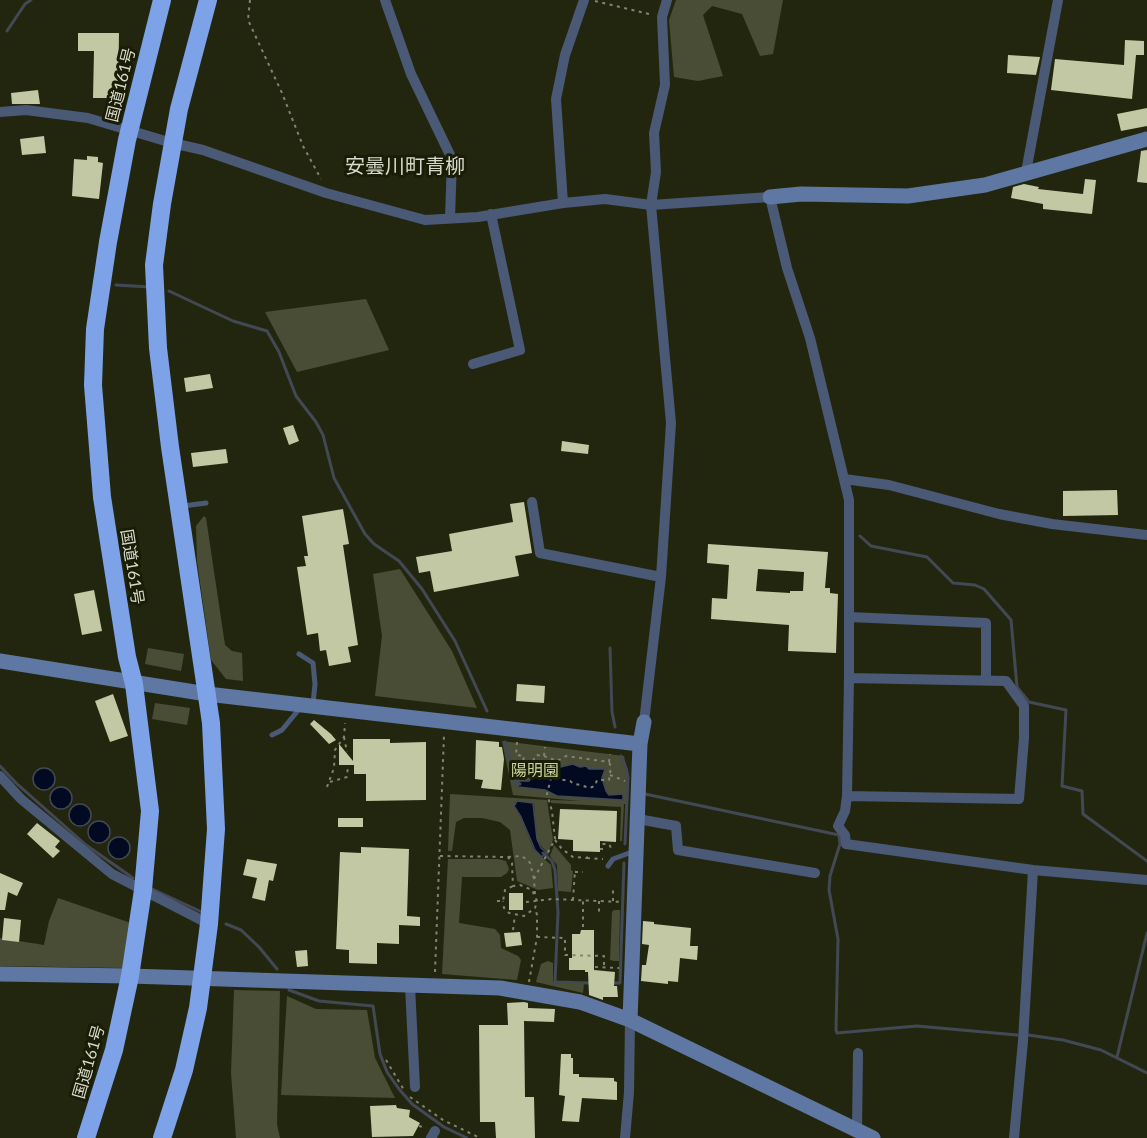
<!DOCTYPE html>
<meta charset="utf-8">
<style>
body{margin:0}
canvas{display:block;background:#23260f}
</style>
<canvas width="1147" height="1138"></canvas>
<script>
const ctx = document.querySelector('canvas').getContext('2d');
ctx.lineJoin = 'round';
function fillPath(path, color) {
  ctx.fillStyle = color;
  ctx.fill(path, 'evenodd');
}
function toPath(rows) {
  const path = new Path2D();
  for (const r of rows) {
    if (r.length === 3) {
      path.moveTo(r[0] + r[2], r[1]);
      path.arc(r[0], r[1], r[2], 0, 2 * Math.PI);
      continue;
    }
    path.moveTo(r[0], r[1]);
    for (let i = 2; i < r.length; i += 2) path.lineTo(r[i], r[i + 1]);
  }
  return path;
}
function stroke(path, color, width, dash) {
  ctx.strokeStyle = color;
  ctx.lineWidth = width;
  ctx.lineCap = dash ? 'butt' : 'round';
  ctx.setLineDash(dash || []);
  ctx.stroke(path);
}
function write(font, color, halo, rows, align = 'center') {
  ctx.font = font + ' Lato,"Noto Sans JP",sans-serif';
  ctx.lineWidth = 6;
  ctx.setLineDash([]);
  ctx.textBaseline = 'middle';
  ctx.strokeStyle = halo;
  ctx.fillStyle = color;
  for (const [text, x, y, turn = 0] of rows) {
    ctx.save();
    ctx.translate(x, y);
    ctx.rotate((+turn || 0) * Math.PI / 180);
    ctx.textAlign = isNaN(turn) ? turn : align;
    if (halo) ctx.strokeText(text, 0, 0);
    ctx.fillText(text, 0, 0);
    ctx.restore();
  }
}
const green = toPath([
 [676,0,783,0,773,54,760,56,742,14,712,6,703,15,723,76,698,81,674,77,669,20],
 [366,299,389,350,297,372,265,312],
 [204,516,206,518,225,645,232,651,242,653,243,681,226,679,211,660,197,561,196,526],
 [400,569,452,651,477,708,375,696,382,636,373,574],
 [148,648,184,654,181,671,145,664],
 [155,703,190,708,187,725,152,719],
 [502,741,624,756,629,778,628,804,624,804,622,841,620,841,621,807,551,803,551,800,581,801,513,795],
 [450,794,547,800,553,840,548,853,542,847,537,839,534,803,516,801,514,806,521,818,534,850,551,865,553,888,538,890,517,881,510,830,500,822,482,818,464,818,456,822,452,851,448,851],
 [554,845,571,865,571,870,573,871,571,892,558,891,557,865,550,856],
 [448,859,498,859,506,861,509,869,507,873,501,877,462,877,459,923,495,929,500,935,501,948,518,956,521,960,517,980,442,974],
 [58,898,131,923,123,968,0,966,0,938,44,945,49,921],
 [614,910,620,910,619,961,614,961,610,960,612,912],
 [548,961,553,963,553,982,584,984,583,993,536,982,541,964],
 [234,990,280,991,277,1124,280,1138,236,1138,231,1073],
 [287,996,316,1009,367,1010,375,1058,395,1098,281,1095]
]);
const water = toPath([
 [573,764,580,767,586,766,589,769,605,769,602,778,606,791,609,795,623,794,623,800,557,796,545,790,518,787,519,781,529,781,538,768,544,769,549,767,556,768,573,764],
 [44,779,11],
 [61,798,11],
 [517,801,533,803,537,839,541,848,548,854,546,852,542,857,535,850,521,817,514,806,517,801],
 [80,815,11],
 [99,832,11],
 [119,848,11]
]);
const stream = toPath([
 [7,31,25,4,31,0],
 [116,285,150,287],
 [169,291,233,321,267,331,279,352,296,396,316,422,323,435,334,478,365,534,374,544,399,561,422,589,455,641,487,711],
 [860,536,871,546,927,557,953,583,975,585,984,589,998,605,1011,620,1017,687,1029,702,1066,710,1062,786,1082,791,1083,814,1147,861],
 [610,648,612,712,615,727],
 [505,742,516,783,520,784],
 [621,756,626,768,628,777,625,844],
 [0,766,16,783,86,845,133,878],
 [645,794,839,835,840,844,830,876,829,890,838,939,836,1030,837,1033,917,1026,1017,1035],
 [543,853,552,861,555,870,558,912,555,982,590,983],
 [150,888,204,913],
 [226,924,241,930,259,947,277,969],
 [611,983,620,983,624,863],
 [289,990,319,1001,373,1006,380,1054,387,1072,399,1089,412,1104,444,1127,467,1138],
 [1028,1035,1063,1040,1101,1050,1147,1073],
 [1117,1057,1147,933]
]);
const building = toPath([
 [78,33,119,33,118,98,93,98,94,51,78,51],
 [1125,40,1144,41,1144,55,1136,55,1132,99,1051,90,1055,59,1124,65],
 [1008,55,1040,57,1036,75,1007,73],
 [38,90,40,104,12,104,11,93],
 [1147,108,1147,126,1121,131,1117,114],
 [44,136,46,153,22,155,20,139],
 [1147,150,1147,183,1137,182,1141,151],
 [87,156,98,157,98,162,103,163,99,199,72,196,74,159,87,160],
 [1085,179,1096,180,1092,214,1043,209,1043,204,1011,198,1013,187,1024,184,1039,187,1038,189,1083,194],
 [210,374,213,388,186,392,184,378],
 [293,425,299,441,289,445,283,428],
 [562,441,589,445,588,454,561,451],
 [226,449,228,463,193,467,191,453],
 [1117,490,1118,515,1063,516,1063,491],
 [524,502,532,553,515,556,519,576,434,592,430,571,419,573,416,557,452,551,449,534,513,522,510,504],
 [343,509,349,544,343,545,358,645,348,647,351,662,329,666,326,650,320,651,318,633,307,635,297,567,306,566,304,556,308,556,302,516],
 [708,544,828,552,825,588,830,588,830,593,838,594,836,653,788,651,789,625,711,619,712,598,727,599,729,565,707,563],
 [758,569,804,572,803,591,790,591,790,593,756,591],
 [94,590,102,631,82,635,74,594],
 [517,684,545,686,544,703,516,701],
 [113,694,128,736,110,742,95,701],
 [314,720,331,734,336,740,329,744,310,724],
 [353,739,390,739,390,743,426,742,426,800,366,801,366,774,354,774,354,765,339,765,339,744,353,761],
 [476,740,499,742,499,747,502,747,504,759,501,790,481,788,483,780,475,779],
 [560,809,617,811,616,842,600,841,600,852,573,851,573,840,558,839],
 [338,818,363,818,363,827,338,827],
 [37,823,60,841,55,847,60,851,53,858,27,834],
 [361,847,409,849,407,916,420,917,420,926,399,925,399,944,377,943,377,964,349,963,349,950,336,949,340,852,361,853],
 [247,859,277,864,273,881,269,880,265,901,252,898,257,878,243,875],
 [0,873,23,883,17,896,8,892,5,910,0,910],
 [509,893,523,893,523,910,509,910],
 [4,918,21,920,19,942,2,940],
 [643,921,654,922,654,924,691,928,690,946,698,946,697,960,680,958,678,982,668,981,668,984,641,981,642,965,646,965,649,945,642,944],
 [581,930,594,930,594,970,615,972,614,986,617,986,618,997,603,997,603,1000,589,995,588,972,585,972,585,970,569,970,569,958,572,958,572,934,580,934],
 [520,932,522,945,506,947,504,933],
 [307,950,308,966,297,967,295,951],
 [524,1002,528,1003,528,1008,555,1009,554,1022,524,1021,525,1097,534,1097,535,1138,496,1138,495,1122,480,1122,479,1025,508,1025,507,1003],
 [561,1054,571,1054,571,1058,573,1058,573,1074,579,1074,579,1077,614,1078,614,1081,617,1082,617,1100,582,1098,579,1122,562,1121,565,1096,559,1095],
 [396,1105,397,1108,410,1110,409,1117,420,1123,413,1136,372,1137,370,1106]
]);
const path = toPath([
 [250,0,248,20,282,93,303,146,321,179],
 [595,1,653,15],
 [344,737,347,752],
 [517,742,516,755,524,756,522,768,532,770,534,758,536,755,544,756,545,747],
 [544,756,557,761,566,756,609,762,610,754],
 [553,760,553,773,551,778,570,781,574,784,581,785,589,788,595,786,597,780,609,780,611,767,609,762],
 [610,775,625,781],
 [330,782,347,777,348,765],
 [327,787,334,768,335,750,344,737,345,723],
 [555,840,562,849,573,857,587,858,587,852],
 [600,849,603,849,603,844,609,844,612,850],
 [440,856,508,857,512,863,513,886,520,885,532,890,537,901,535,908,524,916,509,913,504,908,503,901],
 [508,857,520,856,527,859,530,863,534,879],
 [587,858,603,859],
 [575,872,583,872],
 [535,894,534,879,555,839,552,811,547,794,551,778],
 [573,900,575,870],
 [497,901,503,901,505,890,513,886],
 [599,901,599,914],
 [613,901,613,887],
 [526,902,552,899,622,902],
 [583,927,583,901],
 [513,930,515,915],
 [537,937,565,938,565,955,604,956,604,967],
 [595,967,619,968],
 [435,972,444,735],
 [529,982,537,937,537,915,535,908],
 [386,1060,404,1090],
 [410,1097,443,1120,480,1138],
 [419,1126,426,1128]
]);
const lane = toPath([
 [183,506,206,503],
 [299,654,313,663,315,684,313,704],
 [272,735,282,730,300,708],
 [608,866,613,859,632,852]
]);
const street = toPath([
 [385,0,411,74,452,159,450,218],
 [0,112,26,110,88,118,172,143,203,150,326,193,425,220,478,217,563,203,605,199,651,205,770,197,787,268,810,338,849,500,849,678,847,796,845,811,838,826,845,835,846,844,1033,870,1147,880],
 [1026,172,1058,0],
 [563,203,556,99,565,55,584,0],
 [473,364,520,350,491,214],
 [844,479,889,485,999,514,1052,524,1147,535],
 [532,502,540,553,661,577],
 [849,617,986,623,986,679],
 [644,722,661,577,671,423,651,205,656,172,654,133,665,85,662,17,667,0],
 [0,776,21,799,112,874,209,924],
 [847,796,1019,799,1024,738,1024,706,1006,681,849,678],
 [638,819,676,826,678,850,815,873],
 [410,986,415,1087],
 [857,1130,858,1053],
 [431,1138,435,1131],
 [625,1138,629,1092,630,1020],
 [1014,1138,1023,1041,1033,870]
]);
const secondary = toPath([
 [770,197,801,194,908,196,985,185,1147,139],
 [0,661,207,694,640,744],
 [0,974,130,976,500,988,580,1002,630,1020,873,1138],
 [630,1020,640,744,644,722]
]);
const highway = toPath([
 [86,1138,114,1050,130,976,143,890,150,811,134,684,127,657,102,497,93,385,95,329,108,242,127,140,162,0],
 [162,1138,184,1070,198,1008,209,924,216,829,211,723,170,447,158,348,154,265,162,204,179,109,208,0]
]);
const streetNames = [
 ["国道161号",121,85,-76],
 ["国道161号",132,567,81],
 ["国道161号",89,1062,-74]
];
const parkNames = [
 ["陽明園",535,771]
];
const quarterNames = [
 ["安曇川町青柳",405,167]
];
fillPath(green, '#494d35');
fillPath(water, '#020a21');
stroke(water, '#424854', 1.5);
stroke(stream, '#424854', 3);
fillPath(building, '#c1c8a3');
stroke(path, '#818472', 2, [3, 4.5]);
stroke(lane, '#4a5975', 5);
stroke(street, '#4a5975', 10);
stroke(secondary, '#5f77a3', 15);
stroke(highway, '#7da2e8', 18);
write('16px', '#d6d9cb', '#1a1d06', streetNames);
write('16px', '#cbd599', '#1a1d06', parkNames);
write('20px', '#d6d9cb', '#1a1d06', quarterNames);
</script>
